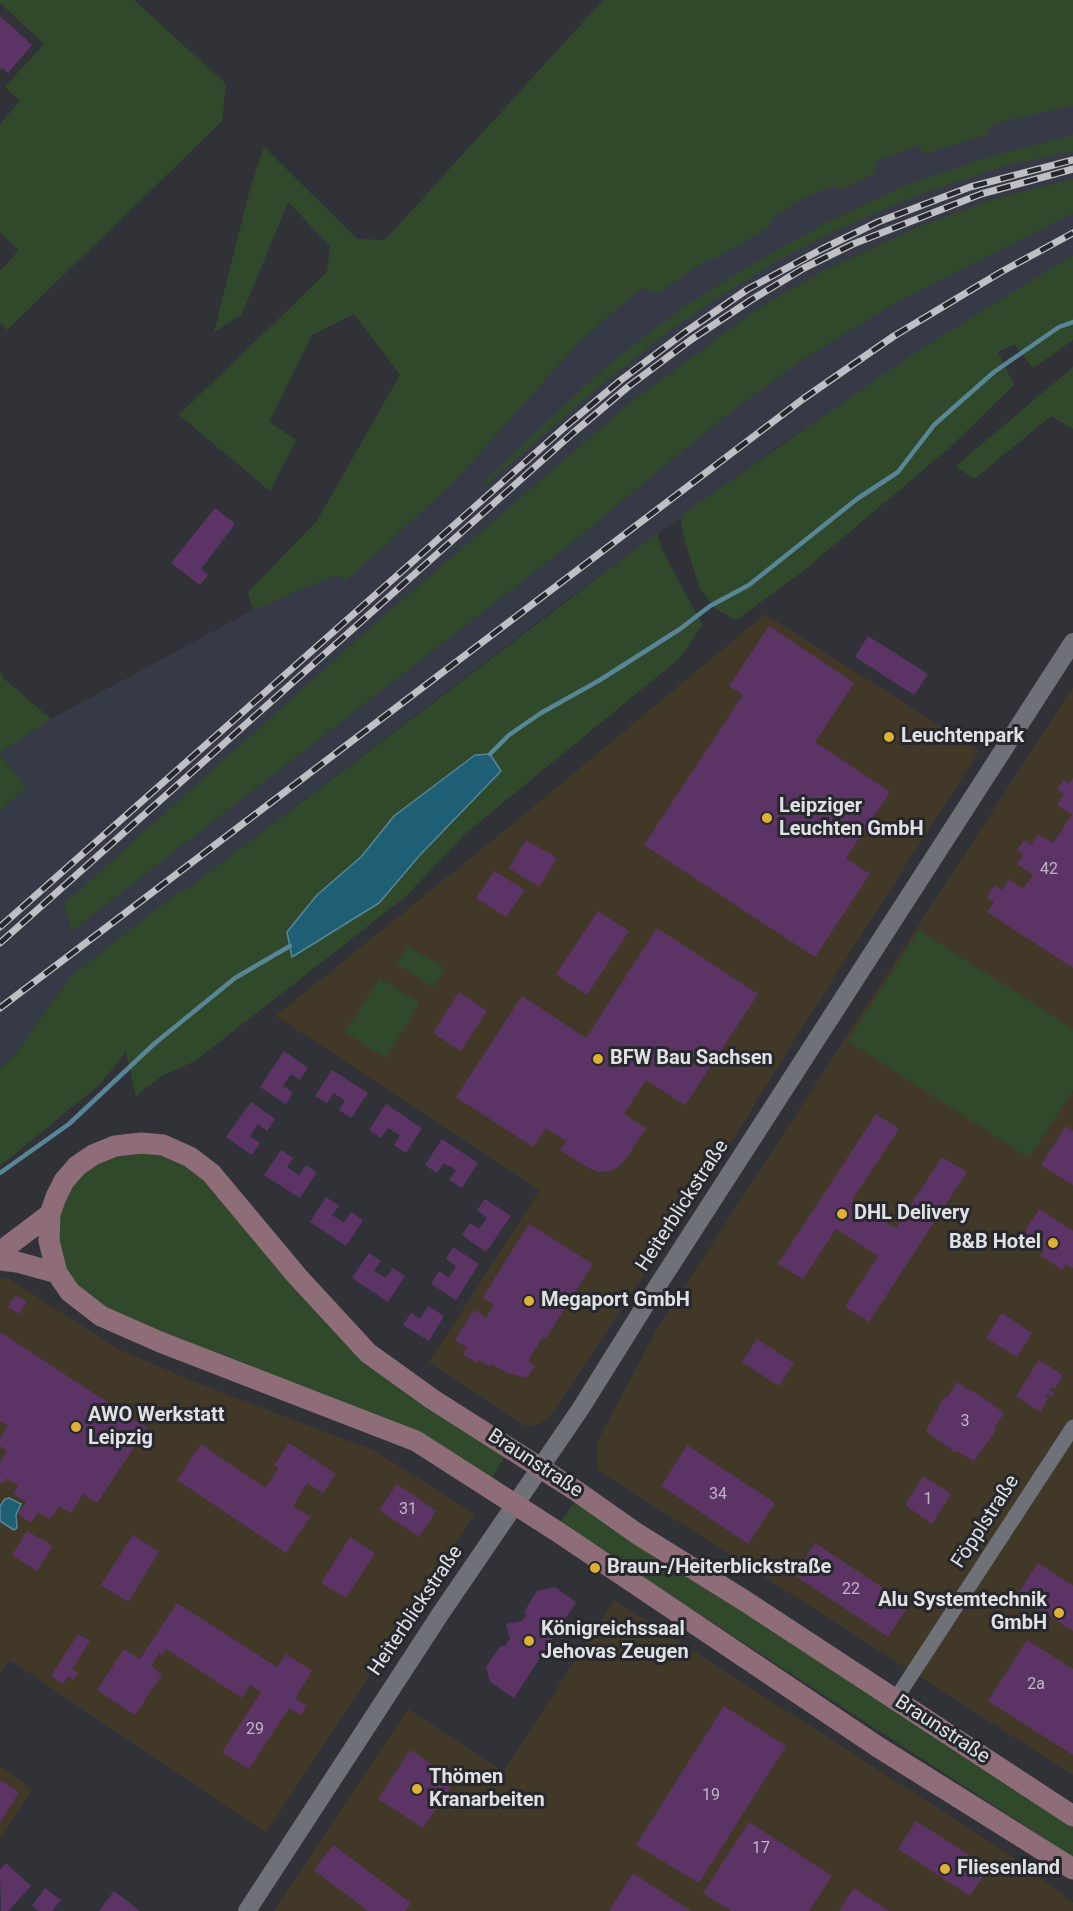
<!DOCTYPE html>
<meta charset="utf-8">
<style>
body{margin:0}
canvas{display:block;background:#303238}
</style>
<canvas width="1073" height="1911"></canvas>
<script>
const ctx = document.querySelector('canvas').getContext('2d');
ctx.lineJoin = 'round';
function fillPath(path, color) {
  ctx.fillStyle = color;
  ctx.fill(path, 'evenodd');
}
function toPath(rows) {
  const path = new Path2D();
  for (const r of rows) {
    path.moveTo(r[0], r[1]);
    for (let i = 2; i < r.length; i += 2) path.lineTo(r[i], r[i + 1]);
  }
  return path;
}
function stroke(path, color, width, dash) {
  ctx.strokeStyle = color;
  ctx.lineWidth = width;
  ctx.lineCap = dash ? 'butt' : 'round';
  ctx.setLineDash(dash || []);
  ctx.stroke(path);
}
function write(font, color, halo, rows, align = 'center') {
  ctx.font = font + ' Roboto,sans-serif';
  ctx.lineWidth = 6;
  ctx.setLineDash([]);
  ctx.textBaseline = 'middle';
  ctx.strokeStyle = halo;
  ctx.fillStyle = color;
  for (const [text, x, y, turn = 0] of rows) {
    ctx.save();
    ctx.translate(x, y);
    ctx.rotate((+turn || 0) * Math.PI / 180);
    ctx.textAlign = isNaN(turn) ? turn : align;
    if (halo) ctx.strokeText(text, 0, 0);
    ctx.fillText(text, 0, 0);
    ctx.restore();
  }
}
const commercial = toPath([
 [765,614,979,751,815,1007,723,1155,549,1418,536,1426,526,1426,429,1362,540,1190,276,1016,520,818],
 [1073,687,1073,1775,598,1470,597,1443,655,1332],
 [8,1278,114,1347,192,1381,375,1451,475,1514,266,1833,10,1660,0,1674,0,1280],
 [614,1600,1021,1862,1073,1903,1073,1911,274,1911,408,1709,503,1772],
 [0,1766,32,1789,0,1839]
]);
const built = toPath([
 [1073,92,1073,179,994,199,918,227,821,272,759,308,631,402,378,621,64,904,72,931,565,548,718,422,799,362,895,303,1073,213,1073,255,780,445,557,607,190,887,175,895,71,976,17,1052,0,1069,0,811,26,788,0,753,51,719,253,610,337,575,346,580,452,484,581,340,642,288,923,131]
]);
const green = toPath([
 [0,0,134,0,226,84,222,121,7,330,0,323,0,271,19,250,0,233,0,124,20,101,5,87,44,44,0,3],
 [603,0,1073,0,1073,105,992,124,987,134,925,154,918,145,875,162,876,173,842,189,832,186,804,198,770,219,770,226,713,260,707,260,658,293,642,288,581,340,452,484,346,581,336,575,253,610,248,592,317,521,400,375,354,314,312,335,269,422,296,440,270,491,179,415,327,272,330,246,288,202,242,314,214,332,250,189,264,147,357,239,385,240],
 [1073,135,1073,151,1007,165,913,197,836,230,775,262,717,298,666,333,596,389,480,490,487,479,588,383,627,350,681,309,749,266,822,225,901,187,982,159],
 [1073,179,1073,213,895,303,799,362,718,422,565,548,72,931,64,904,378,621,631,402,759,308,821,272,918,227,994,199],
 [1073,255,1073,340,1033,368,1014,344,998,352,1014,385,948,449,803,571,736,620,716,609,700,589,685,542,680,516,910,356],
 [1073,367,1073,429,1051,416,974,479,956,466],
 [657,533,663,552,702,624,681,657,466,833,405,897,195,1061,163,1075,136,1096,126,1052,100,1084,0,1166,0,1069,17,1052,71,976,175,895,190,887],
 [475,755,500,772,420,855,379,903,292,956,287,932,317,895,361,857,378,838,439,783],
 [0,669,3,678,51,719,0,753],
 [0,754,26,788,0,811],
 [919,930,1073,1029,1073,1090,1029,1158,848,1041],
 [408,946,446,969,433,987,397,964],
 [380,978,420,1003,385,1058,345,1032],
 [150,1151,195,1171,305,1299,506,1455,491,1478,130,1321,90,1299,66,1272,59,1253,58,1221,70,1187,97,1162,118,1153],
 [576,1500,1073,1824,1073,1857,560,1523]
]);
const water = toPath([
 [490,754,501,771,420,855,379,903,292,957,287,932,317,895,361,857,394,816,475,755,490,754],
 [9,1498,21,1504,16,1515,17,1528,14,1530,0,1521,0,1506,5,1499,9,1498]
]);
const stream = toPath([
 [490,754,509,735,541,713,600,680,680,629,710,606,749,585,857,499,898,472,934,425,994,372,1059,327,1073,322],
 [0,1173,69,1124,154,1044,235,978,290,946]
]);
const building = toPath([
 [0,16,32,45,8,73,2,68,0,70],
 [215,508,235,524,201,569,208,575,200,585,171,563],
 [769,626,854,683,815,742,890,792,846,858,870,874,815,957,644,845,743,695,729,686],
 [868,636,928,674,914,695,855,657],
 [1073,778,1073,968,987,912,994,902,987,897,995,885,1002,890,1009,879,1023,889,1033,875,1017,864,1024,854,1017,850,1024,840,1031,845,1038,834,1053,843,1072,815,1057,805,1064,794,1057,790,1063,780,1069,784],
 [526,840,557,858,539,887,509,868],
 [494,871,525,890,506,917,476,898],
 [598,911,629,931,587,995,556,974],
 [657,928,758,994,685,1105,646,1080,624,1114,646,1128,625,1160,618,1167,610,1171,598,1172,588,1168,560,1150,566,1141,546,1128,533,1147,456,1097,522,996,586,1038],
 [459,992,487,1011,461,1051,433,1033],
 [284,1051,308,1068,300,1080,291,1074,283,1086,293,1092,286,1104,260,1087],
 [332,1070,368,1093,351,1118,339,1110,345,1101,334,1093,327,1103,315,1096],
 [251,1102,275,1119,267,1131,258,1124,250,1136,260,1143,252,1155,226,1137],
 [386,1104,422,1128,406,1153,394,1145,400,1135,388,1128,381,1138,369,1130],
 [876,1114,899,1129,852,1200,896,1228,942,1157,967,1172,869,1322,845,1307,878,1256,836,1229,803,1279,778,1264],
 [1066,1126,1073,1131,1073,1185,1041,1165],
 [442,1139,478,1163,462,1188,449,1180,456,1170,444,1163,437,1173,425,1165],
 [281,1150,293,1158,287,1167,299,1175,306,1165,317,1172,300,1198,264,1175],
 [326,1197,339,1206,332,1215,344,1223,351,1212,363,1220,346,1246,310,1222],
 [485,1199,511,1216,486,1252,462,1235,470,1223,479,1229,487,1218,477,1210],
 [1039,1209,1073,1231,1073,1268,1066,1264,1062,1270,1040,1255,1044,1250,1022,1236],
 [529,1224,593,1264,546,1338,543,1337,528,1361,535,1366,527,1378,505,1372,492,1364,490,1367,479,1360,477,1363,463,1354,467,1348,455,1340,474,1310,486,1318,494,1305,483,1297],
 [453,1247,479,1264,456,1300,431,1284,439,1271,449,1278,456,1266,446,1259],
 [369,1253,381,1261,374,1271,386,1278,393,1268,405,1276,388,1302,352,1278],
 [16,1295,27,1302,19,1314,8,1307],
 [428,1306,444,1316,429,1341,403,1325,411,1313,420,1319],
 [1002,1313,1032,1333,1017,1357,986,1338],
 [0,1332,147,1428,97,1503,83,1494,71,1513,59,1506,50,1519,38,1512,31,1523,18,1514,26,1502,13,1494,18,1486,7,1478,3,1484,0,1482,0,1462,7,1451,0,1446,0,1438,8,1426,0,1421],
 [757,1339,794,1363,779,1386,742,1362],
 [1039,1360,1063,1375,1055,1389,1052,1387,1050,1390,1055,1393,1052,1397,1047,1394,1045,1397,1048,1399,1040,1412,1016,1396],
 [957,1382,973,1393,974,1391,1004,1413,994,1429,996,1430,974,1461,957,1451,956,1453,926,1431,944,1397,946,1399],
 [289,1443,336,1474,323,1493,307,1483,293,1506,310,1517,286,1553,177,1480,201,1444,265,1488,279,1468,274,1465],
 [687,1445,775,1503,748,1544,661,1486],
 [923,1476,951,1494,932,1524,905,1505],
 [397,1484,436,1511,419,1537,379,1510],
 [27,1531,53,1546,37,1571,12,1555],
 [133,1535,159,1552,128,1602,101,1585],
 [350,1537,375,1553,346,1598,321,1583],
 [815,1543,909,1605,888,1637,794,1575],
 [1038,1563,1073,1586,1073,1631,1017,1595],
 [555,1587,576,1602,514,1698,490,1682,486,1667,501,1645,504,1647,510,1639,506,1624,522,1621,527,1614,524,1612,537,1591],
 [177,1603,277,1667,286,1654,312,1671,295,1698,307,1706,301,1715,289,1708,249,1769,222,1752,261,1692,250,1685,242,1698,166,1649,162,1655,159,1653,151,1666,162,1674,135,1715,97,1690,124,1649,140,1659],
 [78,1634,90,1641,72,1669,78,1673,73,1680,68,1676,63,1684,51,1676],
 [1027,1640,1073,1669,1073,1755,988,1701],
 [724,1706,786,1746,699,1883,636,1845],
 [410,1750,455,1780,423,1828,378,1799],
 [0,1780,19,1792,0,1822],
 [916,1821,989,1868,970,1896,898,1849],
 [749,1822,832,1876,809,1911,731,1911,703,1893],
 [333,1845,411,1903,405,1911,368,1911,314,1870],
 [6,1863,31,1886,8,1911,1,1911,0,1870],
 [633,1873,691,1911,609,1911],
 [45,1888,61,1900,52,1911,39,1911,32,1906],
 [854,1888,889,1911,839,1911],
 [114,1891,140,1911,99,1911]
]);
const minor = toPath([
 [895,1700,1073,1427]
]);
const tertiary = toPath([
 [247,1911,441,1613,581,1408,651,1296,1073,642]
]);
const secondary = toPath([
 [0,1252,50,1214],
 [0,1260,17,1262,57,1273],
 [1073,1816,745,1601,636,1533,575,1490,432,1399,368,1353,297,1276,211,1173,190,1157,163,1145,141,1143,115,1146,93,1155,77,1166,64,1181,56,1197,50,1214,49,1241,57,1273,70,1292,101,1316,160,1342,416,1441,558,1532,878,1747,1073,1869]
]);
const rail = toPath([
 [0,927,566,426,621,380,684,333,748,289,822,249,878,222,970,187,1073,160],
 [0,943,573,433,629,386,692,339,751,300,804,268,853,244,981,194,1073,169],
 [0,1008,803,399,894,336,1001,272,1073,233]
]);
const markers = [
 [889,737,6,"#dfb034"],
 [767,818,6,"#dfb034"],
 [598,1059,6,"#dfb034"],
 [842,1214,6,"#dfb034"],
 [1053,1243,6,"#dfb034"],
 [529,1301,6,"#dfb034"],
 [76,1427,6,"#dfb034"],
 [595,1568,6,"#dfb034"],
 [1059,1613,6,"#dfb034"],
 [529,1641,6,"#dfb034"],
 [417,1789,6,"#dfb034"],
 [945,1869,6,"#dfb034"]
];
const numberNames = [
 ["42",1049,870],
 ["3",965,1422],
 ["34",718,1495],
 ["1",928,1500],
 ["31",408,1510],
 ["22",851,1590],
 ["2a",1036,1685],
 ["29",255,1730],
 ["19",711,1796],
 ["17",761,1849]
];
const poiNames = [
 ["Leuchtenpark",901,737],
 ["Leipziger",779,807],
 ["Leuchten GmbH",779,830],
 ["BFW Bau Sachsen",610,1059],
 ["DHL Delivery",854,1214],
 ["B&B Hotel",1041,1243,"right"],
 ["Megaport GmbH",541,1301],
 ["AWO Werkstatt",88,1416],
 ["Leipzig",88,1439],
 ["Braun-/Heiterblickstraße",607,1568],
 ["Alu Systemtechnik",1047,1601,"right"],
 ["GmbH",1047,1624,"right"],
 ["Königreichssaal",541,1630],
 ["Jehovas Zeugen",541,1653],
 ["Thömen",429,1778],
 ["Kranarbeiten",429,1801],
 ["Fliesenland",957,1869]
];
const streetNames = [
 ["Heiterblickstraße",683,1206,-57],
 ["Braunstraße",535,1464,33],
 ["Föpplstraße",986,1522,-57],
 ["Heiterblickstraße",416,1611,-56],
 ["Braunstraße",942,1730,33]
];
fillPath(commercial, '#413828');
fillPath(built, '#363a46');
fillPath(green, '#31492b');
fillPath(water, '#1e5f76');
stroke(water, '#588697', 1.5);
stroke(stream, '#588697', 4.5);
fillPath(building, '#5b3465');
stroke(minor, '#6e7177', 15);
stroke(tertiary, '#6e7177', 18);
stroke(secondary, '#8e6d79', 21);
stroke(rail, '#bec0c4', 7);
stroke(rail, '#26282d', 4.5, [14]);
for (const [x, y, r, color] of markers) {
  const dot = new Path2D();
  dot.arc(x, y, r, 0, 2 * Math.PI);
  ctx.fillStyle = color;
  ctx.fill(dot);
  stroke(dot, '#26282d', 2);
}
write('16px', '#bfb6c5', null, numberNames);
write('bold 20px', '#e0e1e5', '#26282d', poiNames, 'left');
write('20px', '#e0e1e5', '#26282d', streetNames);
</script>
